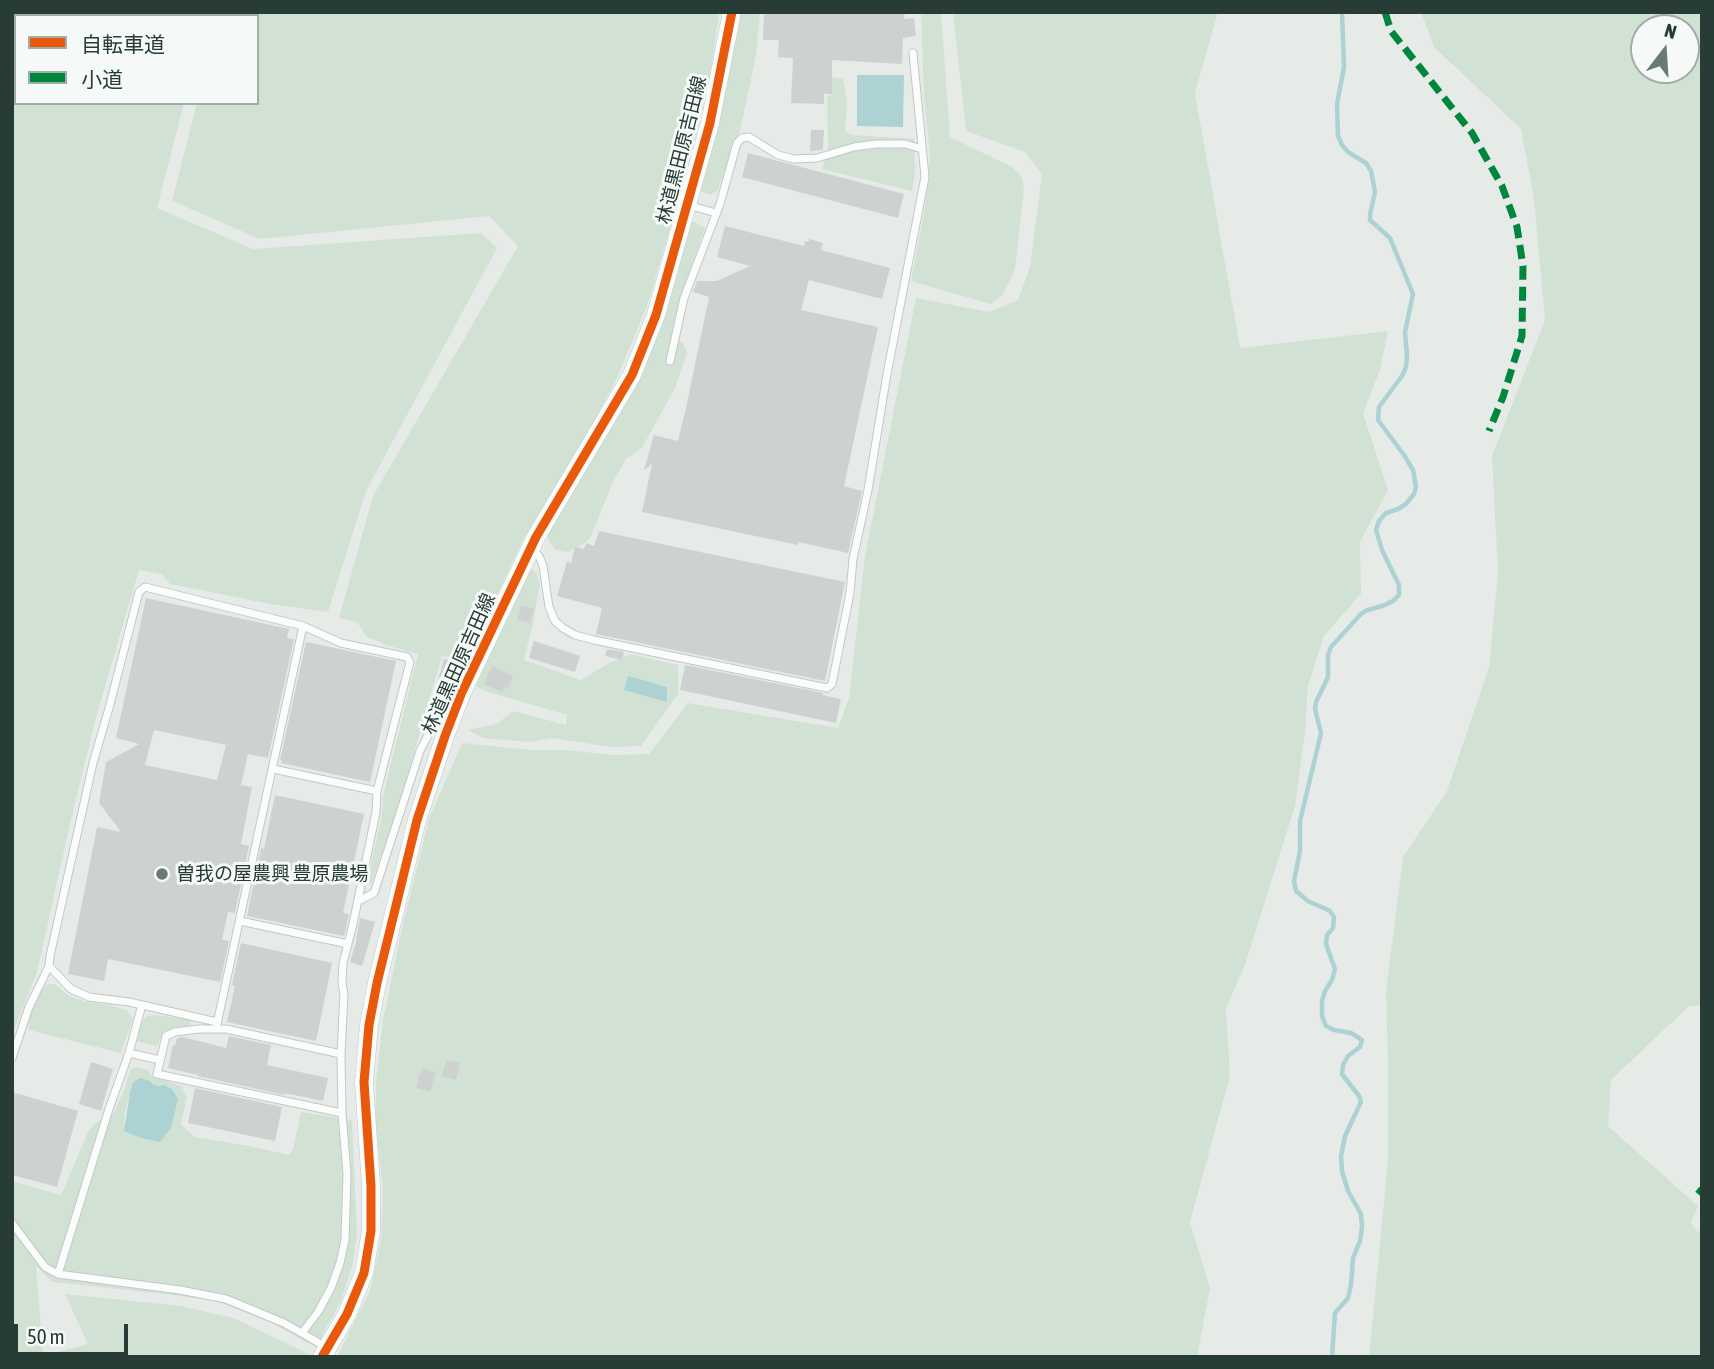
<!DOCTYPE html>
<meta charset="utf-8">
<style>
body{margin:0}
#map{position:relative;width:1714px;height:1369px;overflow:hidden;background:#e6ebe8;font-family:"Asap Condensed","Noto Sans JP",sans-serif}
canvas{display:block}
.frame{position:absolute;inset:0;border:14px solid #263c34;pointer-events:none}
.legend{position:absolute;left:14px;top:14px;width:245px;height:91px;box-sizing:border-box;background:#f5f9f7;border:2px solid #a2ada9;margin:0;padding:9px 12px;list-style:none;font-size:21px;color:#263c34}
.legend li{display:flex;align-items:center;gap:14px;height:35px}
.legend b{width:35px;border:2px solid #a2ada9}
.north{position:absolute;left:1630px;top:14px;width:70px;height:70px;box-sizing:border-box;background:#f5f9f7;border:2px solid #a2ada9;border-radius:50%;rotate:17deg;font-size:19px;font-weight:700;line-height:28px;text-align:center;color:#263c34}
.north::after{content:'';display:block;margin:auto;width:24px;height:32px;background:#697973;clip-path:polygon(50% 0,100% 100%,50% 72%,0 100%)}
.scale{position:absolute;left:14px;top:1324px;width:114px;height:32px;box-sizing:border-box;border:4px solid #263c34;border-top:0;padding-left:9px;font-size:21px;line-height:24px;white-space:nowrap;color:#263c34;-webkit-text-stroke:5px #f5f9f7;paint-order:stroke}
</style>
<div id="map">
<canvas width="1714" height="1369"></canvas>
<div class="frame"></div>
<ul class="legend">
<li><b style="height:9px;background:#e8590c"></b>自転車道</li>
<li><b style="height:9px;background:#00873e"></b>小道</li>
</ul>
<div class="north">N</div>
<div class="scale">50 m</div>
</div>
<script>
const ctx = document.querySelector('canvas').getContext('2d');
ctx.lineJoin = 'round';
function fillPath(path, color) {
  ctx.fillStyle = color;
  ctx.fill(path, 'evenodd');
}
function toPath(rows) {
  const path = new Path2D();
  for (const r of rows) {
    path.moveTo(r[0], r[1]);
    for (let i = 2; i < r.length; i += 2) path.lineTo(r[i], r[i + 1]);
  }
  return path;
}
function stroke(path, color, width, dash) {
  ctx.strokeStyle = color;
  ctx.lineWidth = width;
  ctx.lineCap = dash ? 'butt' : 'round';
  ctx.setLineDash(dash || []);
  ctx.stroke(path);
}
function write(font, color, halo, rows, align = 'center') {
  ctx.font = font + ' "Asap Condensed","Noto Sans JP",sans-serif';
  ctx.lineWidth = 6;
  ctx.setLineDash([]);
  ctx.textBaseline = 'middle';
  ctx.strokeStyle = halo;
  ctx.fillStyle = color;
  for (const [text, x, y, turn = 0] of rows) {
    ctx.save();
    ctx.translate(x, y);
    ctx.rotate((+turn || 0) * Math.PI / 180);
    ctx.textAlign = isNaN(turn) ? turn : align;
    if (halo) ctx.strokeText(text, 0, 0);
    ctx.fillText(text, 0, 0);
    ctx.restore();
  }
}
const green = toPath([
 [12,12,72,12,67,16,16,16,16,54,12,57],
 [131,12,208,12,207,16,123,16],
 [220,12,719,12,710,78,687,173,647,306,617,378,576,455,524,538,471,650,463,659,442,656,398,808,371,884,367,883,381,819,383,804,382,800,418,654,386,645,367,637,357,622,339,618,373,496,518,246,489,216,260,239,172,201,197,103,257,103,257,16,219,16],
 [739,12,760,12,756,55,740,131,717,191,710,195,698,190],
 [921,12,941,12,950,137,1012,167,1022,177,1024,189,1015,269,1003,295,991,304,911,281,925,208,930,156,924,95],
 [953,12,1218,12,1195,93,1240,348,1388,331,1380,370,1363,413,1388,490,1360,542,1361,594,1324,636,1308,686,1305,732,1295,806,1245,965,1226,1008,1230,1076,1190,1222,1210,1288,1197,1357,337,1357,370,1291,381,1240,383,1192,376,1124,376,1082,383,1020,402,928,429,819,462,743,531,750,566,750,613,755,649,754,688,703,838,728,849,698,865,556,916,298,989,312,1018,300,1030,267,1042,174,1025,152,966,131],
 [1421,12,1702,12,1702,1005,1689,1006,1611,1080,1608,1126,1698,1206,1691,1222,1695,1229,1702,1235,1702,1357,1369,1357,1388,1160,1388,1064,1386,991,1403,857,1447,791,1489,667,1498,572,1492,456,1545,320,1534,199,1521,129,1434,47],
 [1644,28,1686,28,1686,70,1644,70],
 [832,77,843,79,847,101,845,132,852,135,914,139,915,172,912,191,822,169,828,147,827,98,832,94],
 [16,93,16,103,184,103,157,208,253,249,481,233,497,248,366,491,328,612,270,604,170,584,162,574,139,570,95,721,69,828,37,972,12,1035,12,96],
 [686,222,695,222,705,228,678,303,671,337,683,343,687,353,675,388,642,448,626,459,613,482,590,538,580,546,568,552,556,550,548,540,547,532,634,379],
 [531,569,537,573,540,584,533,623,524,660,581,680,609,663,631,654,678,665,678,694,641,746,610,747,552,738,530,742,483,738,468,730,496,724,514,711,566,725,567,715,488,692,475,686],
 [48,984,54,984,60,988,69,996,86,1002,110,1005,126,1010,133,1018,121,1053,29,1030,30,1017,41,991],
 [156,1015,191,1020,192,1020,189,1026,176,1027,163,1032,157,1046,136,1041,142,1022,148,1016],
 [135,1067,149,1070,150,1075,181,1086,187,1096,181,1125,195,1137,249,1146,289,1155,293,1150,301,1112,352,1120,357,1234,353,1264,341,1301,323,1334,318,1347,306,1342,274,1324,216,1301,165,1294,52,1282,36,1266,43,1356,88,1344,65,1294,181,1306,233,1318,309,1354,307,1357,12,1357,12,1181,61,1195,88,1132,97,1122,114,1113,125,1088,130,1070],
 [150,1081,153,1084,158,1086,164,1085,172,1089,124,1131,125,1113,133,1082]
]);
const water = toPath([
 [857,75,904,75,903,127,857,126],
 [628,676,667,687,667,702,624,690],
 [140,1078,150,1081,153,1084,158,1086,164,1085,172,1089,178,1099,171,1128,160,1142,141,1138,124,1131,130,1092,133,1082]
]);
const stream = toPath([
 [1332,1357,1335,1313,1348,1298,1351,1285,1353,1258,1360,1241,1362,1227,1361,1214,1348,1191,1342,1171,1341,1156,1345,1136,1361,1102,1359,1096,1342,1074,1343,1065,1348,1056,1360,1047,1362,1040,1351,1033,1334,1030,1326,1026,1322,1016,1322,1001,1325,991,1332,980,1335,969,1326,944,1327,935,1333,928,1334,917,1330,911,1308,901,1296,891,1294,881,1300,851,1300,821,1321,733,1315,709,1316,702,1328,677,1328,655,1331,647,1360,615,1365,611,1385,605,1393,601,1399,595,1399,585,1382,550,1376,530,1379,521,1386,513,1398,509,1406,504,1414,494,1416,487,1413,470,1404,455,1378,420,1379,407,1402,376,1406,367,1407,356,1405,332,1413,294,1390,238,1370,220,1370,214,1375,192,1371,171,1366,163,1348,152,1342,145,1338,136,1337,104,1344,67,1342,12]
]);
const building = toPath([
 [766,12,905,12,904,19,914,18,916,36,903,38,902,64,832,60,832,94,824,94,824,104,791,103,793,58,778,57,779,40,763,40,764,15,765,15],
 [811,130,824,130,823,150,810,151],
 [748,153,904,194,898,218,742,177],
 [725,226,804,246,805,241,808,242,809,239,823,243,821,250,890,268,882,299,809,280,801,310,878,327,844,486,862,491,848,553,799,542,798,545,642,512,652,464,644,470,654,435,678,441,686,408,709,297,693,292,697,281,717,281,750,266,717,257],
 [599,531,845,582,825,681,596,634,602,608,557,596,567,561,571,563,575,547,584,549,586,543,594,546],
 [146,598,289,629,287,638,294,639,268,758,248,754,241,785,252,787,241,844,249,846,235,913,228,912,222,940,229,941,220,982,108,959,104,981,68,974,97,827,121,832,99,803,106,762,139,744,116,738],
 [154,730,226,745,217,780,145,765],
 [521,605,534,609,530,623,517,620],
 [534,641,580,656,575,672,529,658],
 [306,642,396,661,370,782,281,763,282,761,280,760],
 [607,649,624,652,622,660,605,656],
 [444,659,456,662,450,683,438,680],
 [685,665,823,693,822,695,841,699,836,723,680,690],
 [492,666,513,676,508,688,505,687,502,692,484,684],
 [275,795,364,814,343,913,349,914,344,936,247,916,261,848,264,849],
 [360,918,375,922,362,966,350,962,357,939,356,939],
 [241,943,332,963,316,1041,227,1022,235,986,232,985],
 [229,1036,271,1045,267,1065,328,1078,323,1101,285,1093,285,1095,198,1076,198,1075,168,1068,173,1045,175,1046,177,1038,183,1037,226,1048],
 [446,1060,460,1063,456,1080,442,1076],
 [91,1062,113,1069,101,1111,79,1104],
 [422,1068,436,1072,430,1092,416,1088],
 [195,1088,282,1107,275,1141,188,1123],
 [12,1092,78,1111,57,1187,12,1175]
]);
const service = toPath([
 [688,205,716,213],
 [670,361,684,298,720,204,737,143,742,138,749,137,778,155,794,159,817,158,854,147,876,144,905,144,922,149],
 [530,549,539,556,543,566,549,607,555,621,563,628,575,635,594,640,827,688,832,684,850,593,853,559,868,490,887,374,925,177,913,53],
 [273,769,377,791],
 [358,901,374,893,420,751,432,727,448,714],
 [240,921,348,944],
 [217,1022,129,1002,89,997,71,989,49,966,50,956,93,763,109,708,139,592,145,587,303,626,341,643,407,657,410,662,377,791,376,812,353,924,343,963,342,983,344,994,341,1054,342,1113,157,1074,166,1036,175,1032,199,1029,226,1029,341,1054],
 [217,1024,303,626],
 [129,1053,160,1060],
 [12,1058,29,1007,49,966],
 [12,1223,45,1267,58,1274,180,1290,226,1299,284,1323,328,1348],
 [58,1274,109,1109,129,1053,142,1005],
 [302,1333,318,1312,331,1288,340,1263,345,1240,347,1174,342,1113]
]);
const minor = toPath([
 [89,16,94,12],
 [12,80,16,77]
]);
const tertiary = toPath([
 [322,1357,347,1314,364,1273,371,1231,371,1186,364,1082,369,1025,377,983,417,820,445,736,462,692,536,537,632,375,656,315,710,123,732,12]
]);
const quiet = toPath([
 [1385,12,1391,31,1472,133,1502,186,1517,227,1523,266,1522,336,1503,397,1489,431],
 [1698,1194,1702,1189]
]);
const cycleway = toPath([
 [322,1357,347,1314,364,1273,371,1231,371,1186,364,1082,369,1025,377,983,417,820,445,736,462,692,536,537,632,375,656,315,710,123,732,12]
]);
const markers = [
 [162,874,7,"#697973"]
];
const streetNames = [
 ["林道黒田原吉田線",682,150,-76],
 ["林道黒田原吉田線",459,664,-66]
];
const poiNames = [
 ["曽我の屋農興 豊原農場",176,874]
];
fillPath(green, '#d1e2d5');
fillPath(water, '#acd2d4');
stroke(stream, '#acd2d4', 4.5);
fillPath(building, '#cdd2d0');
stroke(service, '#c3c8c5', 9);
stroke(minor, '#c3c8c5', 16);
stroke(tertiary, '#c3c8c5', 19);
stroke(service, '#fbfcfc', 7);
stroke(minor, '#fbfcfc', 14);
stroke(tertiary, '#fbfcfc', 18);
stroke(quiet, '#00873e', 7, [14, 7]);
stroke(cycleway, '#e8590c', 9);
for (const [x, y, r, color] of markers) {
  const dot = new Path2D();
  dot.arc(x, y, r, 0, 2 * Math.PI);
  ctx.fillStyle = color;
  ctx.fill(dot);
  stroke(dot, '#f5f9f7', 2.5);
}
write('19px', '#263c34', '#f5f9f7', streetNames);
write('19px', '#263c34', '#f5f9f7', poiNames, 'left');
</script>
